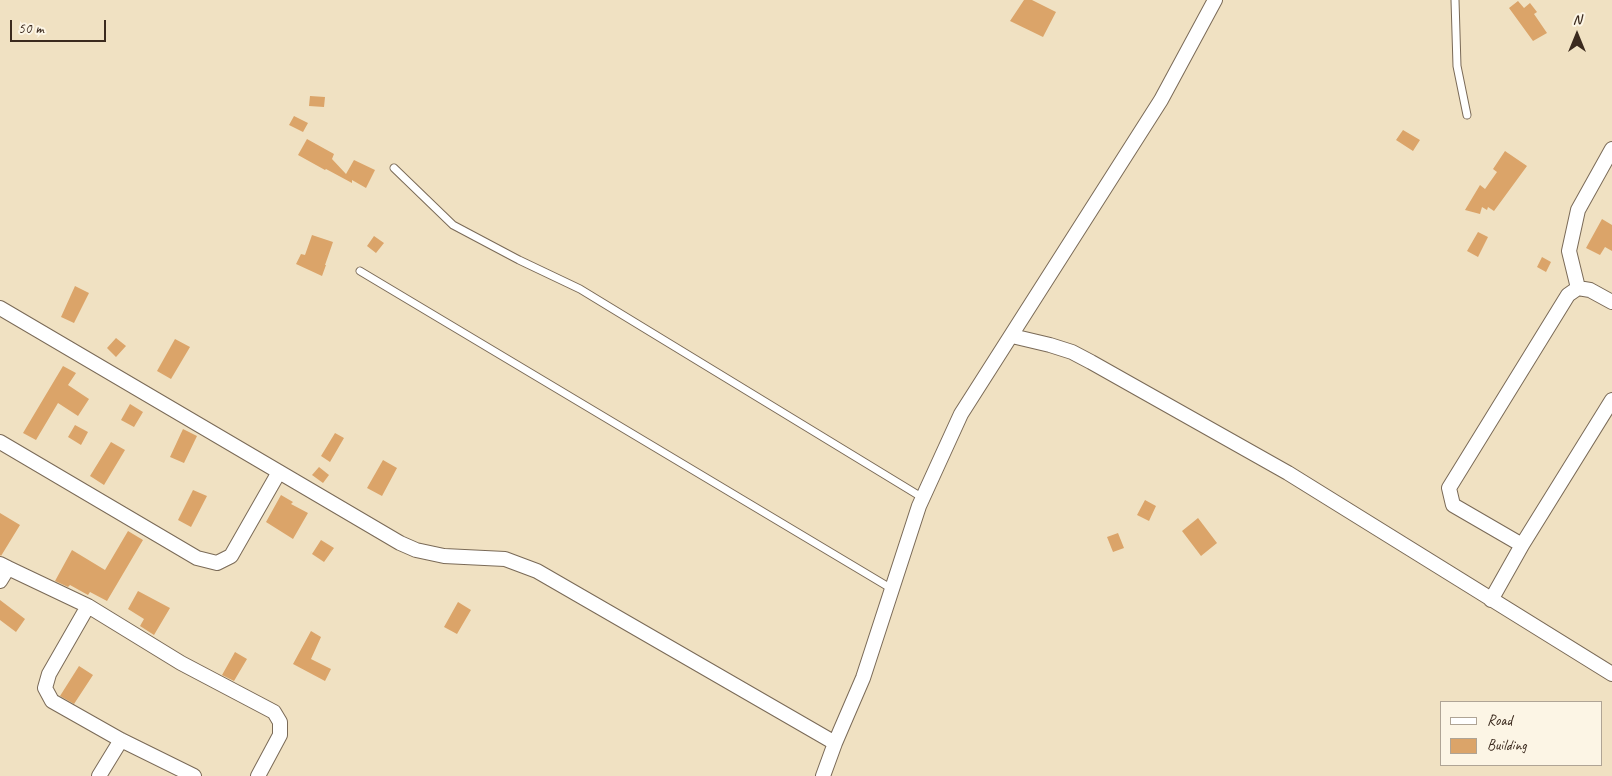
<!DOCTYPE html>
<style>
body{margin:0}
#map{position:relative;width:1612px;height:776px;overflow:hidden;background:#f0e1c2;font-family:Caveat,sans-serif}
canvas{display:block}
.legend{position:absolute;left:1440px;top:701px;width:162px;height:65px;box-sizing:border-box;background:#fcf5e5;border:1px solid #afa495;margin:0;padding:6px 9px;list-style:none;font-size:15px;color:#3b2a1e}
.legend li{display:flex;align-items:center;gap:10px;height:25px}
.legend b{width:25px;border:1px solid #afa495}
.north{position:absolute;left:1552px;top:10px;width:50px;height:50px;-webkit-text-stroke:4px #fcf5e5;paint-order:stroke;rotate:0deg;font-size:14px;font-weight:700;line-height:20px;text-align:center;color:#3b2a1e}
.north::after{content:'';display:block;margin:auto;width:18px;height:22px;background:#3b2a1e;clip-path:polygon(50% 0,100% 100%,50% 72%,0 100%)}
.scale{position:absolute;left:10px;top:20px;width:96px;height:22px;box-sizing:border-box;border:2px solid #3b2a1e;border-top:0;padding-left:6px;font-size:15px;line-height:18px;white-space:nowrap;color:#3b2a1e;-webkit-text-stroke:4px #fcf5e5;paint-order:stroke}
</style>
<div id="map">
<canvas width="1612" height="776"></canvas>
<ul class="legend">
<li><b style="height:6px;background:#fff"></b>Road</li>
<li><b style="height:14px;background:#dba469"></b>Building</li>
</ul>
<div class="north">N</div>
<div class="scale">50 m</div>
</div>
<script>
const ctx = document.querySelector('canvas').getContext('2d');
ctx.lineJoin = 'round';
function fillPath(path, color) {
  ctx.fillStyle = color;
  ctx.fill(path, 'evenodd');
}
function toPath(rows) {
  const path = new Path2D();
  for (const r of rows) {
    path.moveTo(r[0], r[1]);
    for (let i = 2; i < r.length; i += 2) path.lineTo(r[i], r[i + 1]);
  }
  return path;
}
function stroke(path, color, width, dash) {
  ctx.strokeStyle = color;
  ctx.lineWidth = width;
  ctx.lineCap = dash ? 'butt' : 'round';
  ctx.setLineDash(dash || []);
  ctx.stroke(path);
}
const building = toPath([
 [1024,0,1032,0,1056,12,1043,37,1010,21],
 [1518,1,1524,8,1530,3,1537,12,1534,14,1547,33,1533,41,1509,8],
 [310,96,325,97,324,107,309,106],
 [294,116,308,123,303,132,289,125],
 [1403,130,1420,140,1413,151,1396,140],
 [307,139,334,154,332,159,346,174,354,160,375,170,366,188,352,180,352,183,326,169,325,170,298,155],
 [1505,151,1527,166,1494,211,1488,207,1487,210,1482,207,1480,214,1465,210,1480,185,1485,189,1497,172,1493,169],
 [1602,219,1612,225,1612,251,1605,247,1600,255,1586,248],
 [1478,232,1488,237,1478,257,1467,251],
 [312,235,333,242,325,265,326,265,322,276,296,264,301,254,305,255],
 [374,236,384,243,376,253,367,246],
 [1542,257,1551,262,1546,272,1537,267],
 [75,286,89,293,74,323,61,317],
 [116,338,126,346,116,357,107,348],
 [175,339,190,347,171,379,157,371],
 [63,366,76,373,68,385,89,399,78,416,58,403,36,440,23,433],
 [130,404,143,412,134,427,121,420],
 [75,425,88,432,81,445,68,437],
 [183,429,197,436,184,463,170,457],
 [335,433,344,438,330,462,321,456],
 [111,442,125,450,104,485,90,476],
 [383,460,397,468,382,496,367,488],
 [319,467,329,475,323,483,312,475],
 [193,490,207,496,191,527,178,520],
 [281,495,293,502,291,504,308,513,293,539,266,522],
 [1145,500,1156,506,1149,521,1137,515],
 [0,513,20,525,1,556,0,555],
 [1198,518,1217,543,1201,556,1182,531],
 [128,531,143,540,107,601,90,592,88,595,70,585,68,587,55,581,72,550,105,570],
 [1118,533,1124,548,1113,552,1107,537],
 [321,540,334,548,324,562,312,554],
 [138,591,170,608,154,635,140,626,144,619,128,609],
 [0,600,25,619,16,632,0,620],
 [458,602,471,610,457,634,444,627],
 [311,631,321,637,311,659,331,669,325,681,293,664],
 [235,652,247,659,234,681,222,675],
 [79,666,93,675,74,704,60,696]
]);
const lane = toPath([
 [1455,0,1457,66,1467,115],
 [394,168,453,225,519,260,580,289,923,498],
 [360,271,892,589]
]);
const street = toPath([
 [1578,288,1569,251,1578,210,1612,149],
 [0,308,400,543,416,550,444,556,505,559,537,571,835,743],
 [1012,336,1050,345,1072,352,1091,362,1288,473,1612,674],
 [0,442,197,558,217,563,231,556,279,472],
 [1522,545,1453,505,1449,488,1568,295,1578,288,1590,290,1612,302],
 [8,568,88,606],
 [0,581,8,568,0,564],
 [1491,600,1522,545,1612,400],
 [99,776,121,740],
 [194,776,121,740,52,701,45,688,49,674,88,606,181,663,274,712,280,722,280,735,258,776],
 [823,776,835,743,863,678,919,506,961,414,1161,100,1215,0]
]);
fillPath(building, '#dba469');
stroke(lane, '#7a6a57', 9);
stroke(street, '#7a6a57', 16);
stroke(lane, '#fff', 7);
stroke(street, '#fff', 14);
</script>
